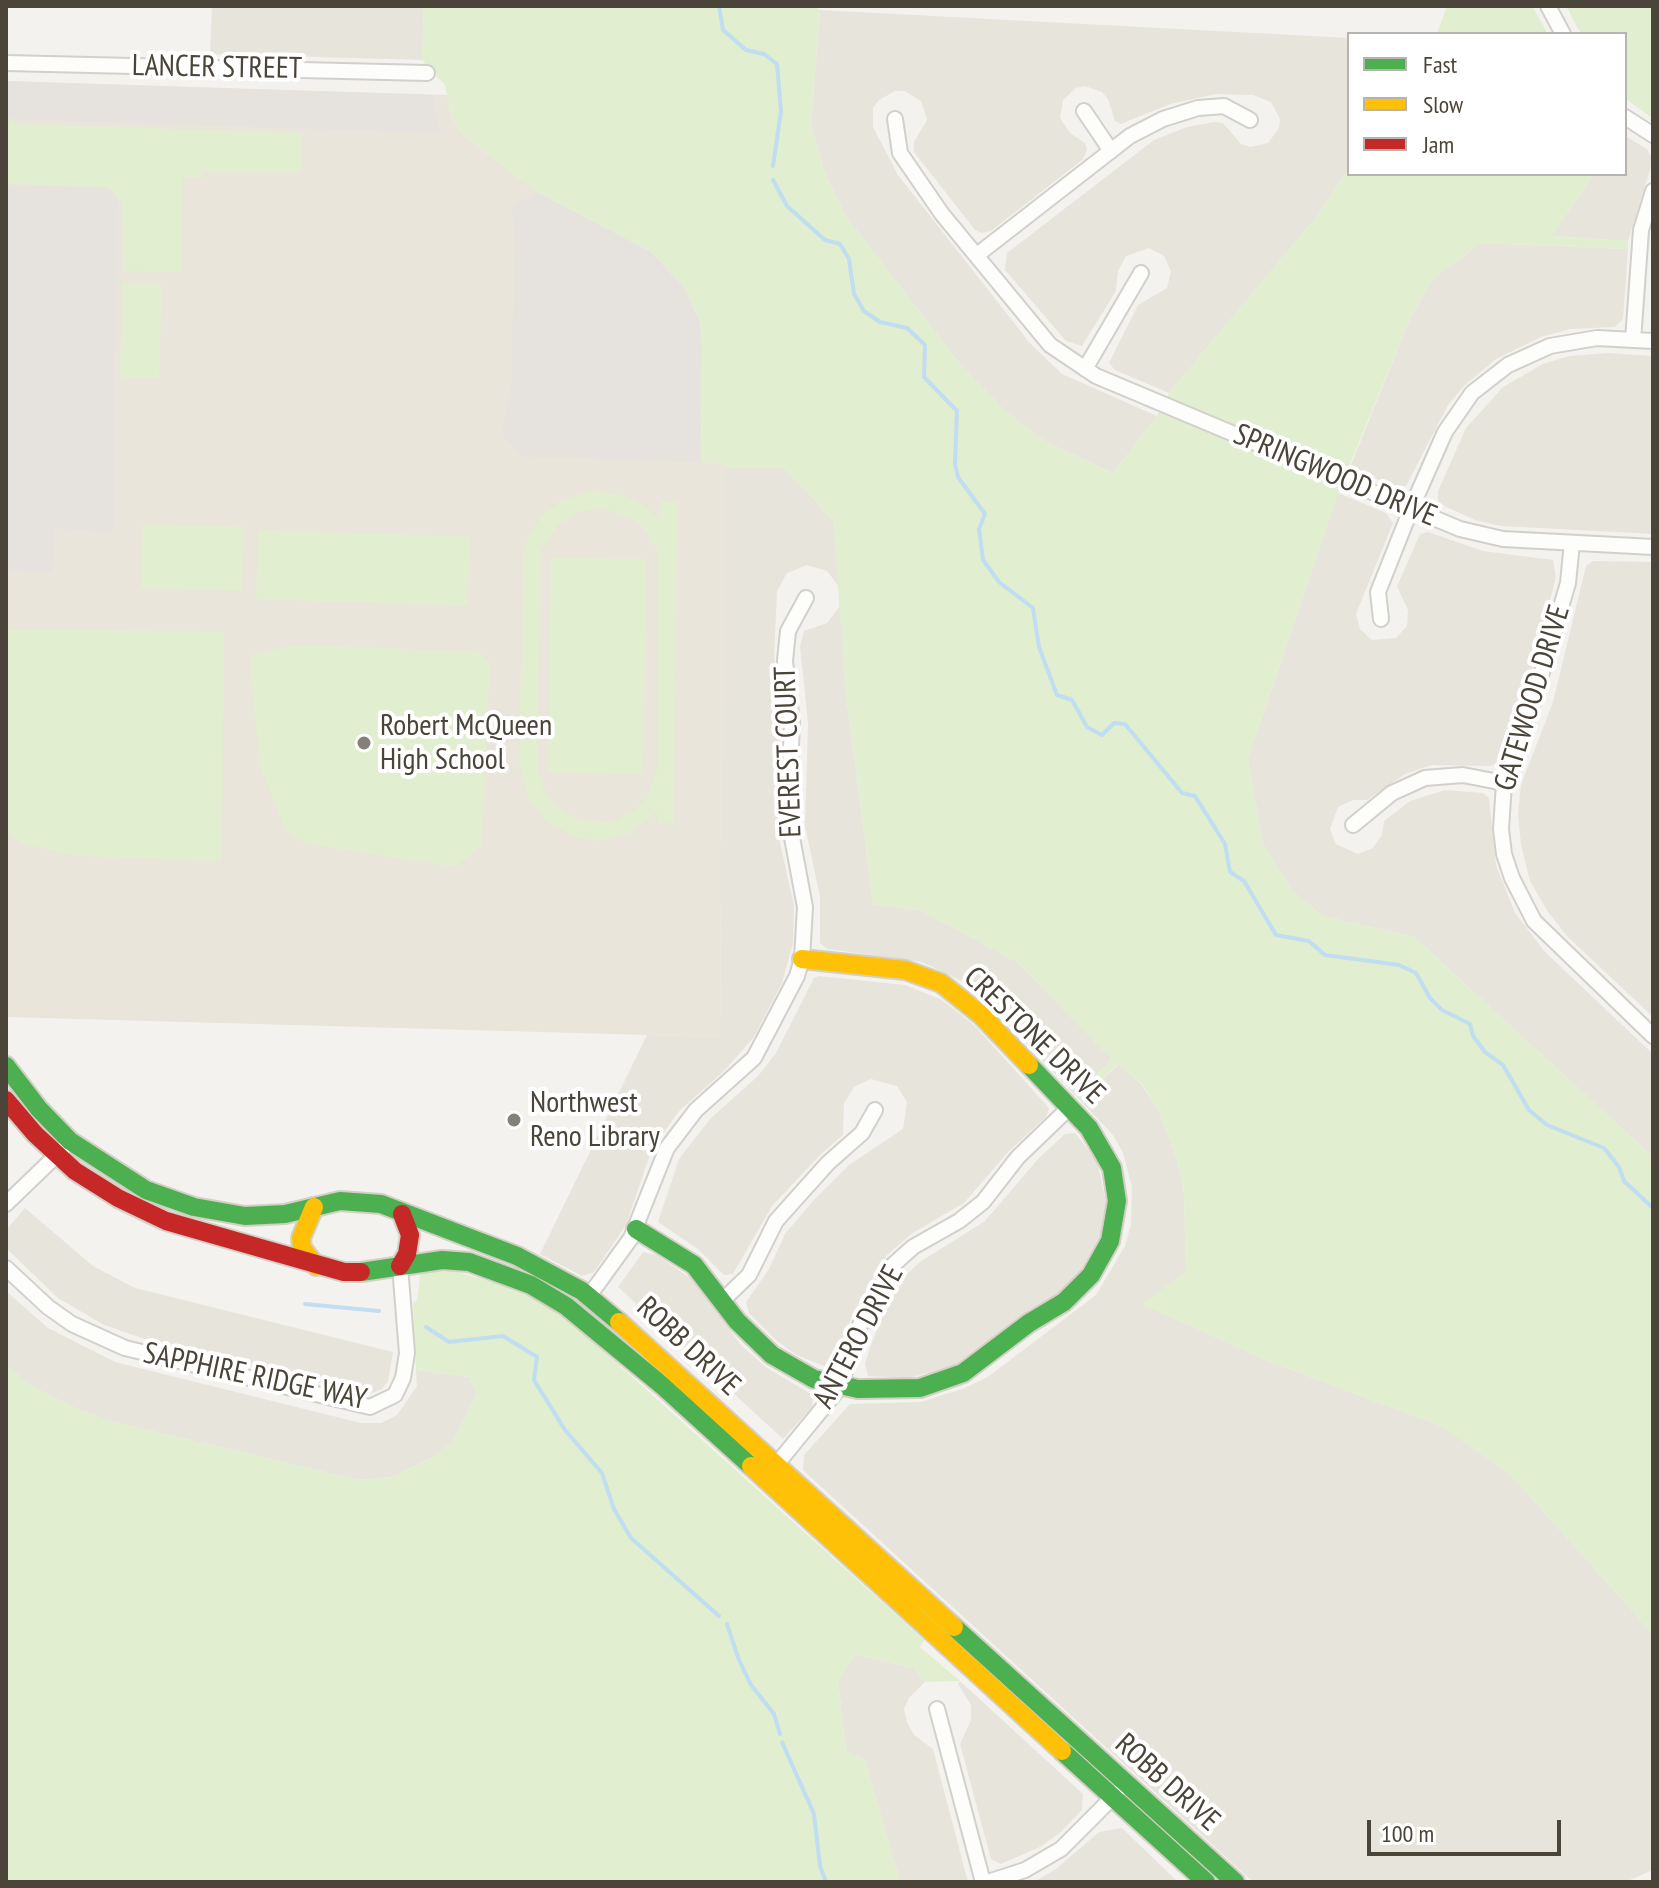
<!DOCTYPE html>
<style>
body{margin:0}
#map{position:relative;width:1659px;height:1888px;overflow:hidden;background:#f4f2ee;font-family:"PT Sans Narrow",sans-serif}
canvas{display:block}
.frame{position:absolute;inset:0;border:8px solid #4b4439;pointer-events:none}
.legend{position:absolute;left:1347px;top:32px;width:280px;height:144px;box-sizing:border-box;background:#fff;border:2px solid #b7b4b0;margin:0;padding:10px 14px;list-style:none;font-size:24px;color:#4b4439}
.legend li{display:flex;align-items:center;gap:16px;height:40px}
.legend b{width:40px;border:2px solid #b7b4b0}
.scale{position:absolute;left:1367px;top:1820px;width:194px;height:36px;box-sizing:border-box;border:4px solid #4b4439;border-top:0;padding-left:10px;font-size:24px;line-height:28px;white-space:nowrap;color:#4b4439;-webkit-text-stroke:6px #fff;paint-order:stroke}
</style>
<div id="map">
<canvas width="1659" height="1888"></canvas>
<div class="frame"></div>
<ul class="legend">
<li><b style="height:10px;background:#4caf50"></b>Fast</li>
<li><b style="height:10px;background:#ffc107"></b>Slow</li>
<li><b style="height:10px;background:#c62828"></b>Jam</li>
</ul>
<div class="scale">100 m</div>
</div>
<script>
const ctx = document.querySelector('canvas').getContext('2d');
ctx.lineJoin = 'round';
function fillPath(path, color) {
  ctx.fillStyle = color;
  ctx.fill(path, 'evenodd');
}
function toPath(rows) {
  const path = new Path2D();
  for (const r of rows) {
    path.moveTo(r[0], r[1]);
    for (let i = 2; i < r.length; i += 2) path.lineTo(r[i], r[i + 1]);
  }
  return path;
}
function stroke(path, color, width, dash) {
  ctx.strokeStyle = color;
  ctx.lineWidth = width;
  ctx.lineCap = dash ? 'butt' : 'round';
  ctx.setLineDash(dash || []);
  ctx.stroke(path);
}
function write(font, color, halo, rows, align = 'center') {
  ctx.font = font + ' "PT Sans Narrow",sans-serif';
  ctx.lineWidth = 8;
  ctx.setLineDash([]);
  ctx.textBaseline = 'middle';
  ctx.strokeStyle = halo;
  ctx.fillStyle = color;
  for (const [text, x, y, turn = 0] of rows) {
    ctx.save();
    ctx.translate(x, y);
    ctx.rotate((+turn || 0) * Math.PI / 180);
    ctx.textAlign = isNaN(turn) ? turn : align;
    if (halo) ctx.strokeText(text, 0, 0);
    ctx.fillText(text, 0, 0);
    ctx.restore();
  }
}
const residential = toPath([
 [212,6,424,6,422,60,210,54],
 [820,10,1349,38,1349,169,1318,215,1169,393,1115,370,1109,363,1138,305,1167,288,1171,271,1164,256,1149,248,1126,256,1118,271,1116,291,1082,346,1066,341,1005,270,1007,253,1154,140,1187,127,1214,122,1223,123,1241,144,1250,147,1268,143,1279,128,1280,119,1271,102,1253,95,1216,94,1170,104,1121,124,1115,121,1108,99,1102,92,1085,86,1076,88,1063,100,1060,118,1070,133,1085,143,1087,150,1082,160,991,231,982,233,975,230,914,152,914,142,927,120,921,101,905,91,895,91,879,100,873,108,873,127,898,175,1029,342,1062,374,1157,416,1113,473,1044,441,1004,410,960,364,845,215,824,171,811,124],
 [1625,136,1647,149,1653,160,1628,241,1551,236,1594,174,1625,174],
 [1481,243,1628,249,1623,319,1615,327,1570,329,1541,337,1496,359,1464,386,1448,405,1406,486,1392,486,1350,467,1412,314,1434,278],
 [1609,353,1653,356,1653,534,1501,526,1475,520,1438,503,1438,491,1466,428,1503,387,1543,364,1569,356],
 [723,468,784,468,833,520,840,588,827,571,807,565,787,573,777,591,774,657,782,717,777,813,779,838,794,906,793,943,782,983,754,1037,723,1072,680,1110,664,1132,649,1157,626,1225,594,1272,582,1276,540,1254,647,1035,720,1037],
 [1338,493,1386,513,1393,523,1356,614,1360,629,1372,640,1396,638,1407,626,1408,610,1397,586,1420,534,1428,532,1483,551,1553,560,1556,577,1525,697,1496,763,1492,766,1432,765,1405,774,1367,800,1353,800,1338,807,1330,829,1336,844,1358,854,1373,848,1382,835,1384,821,1410,801,1445,790,1483,793,1489,798,1496,865,1515,913,1545,952,1653,1054,1653,1157,1414,937,1323,916,1292,891,1263,844,1248,759],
 [1593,561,1653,562,1653,1017,1568,937,1548,912,1530,881,1521,845,1518,814,1521,785,1553,702,1586,566],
 [840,606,845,685,873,904,920,910,1017,962,1112,1059,1075,1095,983,998,962,981,922,962,827,949,820,943,820,896,805,826,808,723,800,646,804,631,827,623],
 [819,976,905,985,942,1000,974,1025,1049,1108,1046,1117,1009,1151,964,1203,911,1234,887,1255,852,1315,838,1360,832,1369,796,1355,776,1340,749,1313,746,1302,769,1269,785,1234,812,1202,849,1165,903,1129,907,1102,897,1086,871,1079,854,1087,844,1103,843,1135,821,1154,772,1206,733,1274,724,1275,698,1249,658,1222,679,1159,710,1119,758,1076,776,1053,814,978],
 [1119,1064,1142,1085,1159,1112,1177,1159,1184,1193,1186,1273,1142,1304,1268,1361,1441,1426,1508,1472,1653,1634,1653,1870,1625,1882,1253,1882,803,1470,804,1455,850,1404,921,1402,965,1388,989,1376,1096,1295,1125,1246,1131,1224,1132,1187,1123,1153,1113,1135,1080,1100],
 [1075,1133,1097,1161,1106,1202,1100,1237,1082,1269,1057,1294,1027,1311,972,1355,950,1367,909,1378,868,1376,865,1364,869,1351,883,1313,906,1275,920,1262,985,1221,1039,1158,1065,1134],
 [25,1208,93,1266,135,1288,393,1352,388,1381,382,1389,369,1394,165,1346,104,1325,58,1298,6,1248,6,1230],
 [643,1252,657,1255,690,1278,742,1346,767,1368,813,1395,812,1407,783,1439,618,1287],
 [6,1291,48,1328,115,1362,361,1423,381,1423,397,1415,417,1386,416,1370,469,1377,477,1393,452,1443,431,1458,393,1477,359,1480,114,1422,79,1410,33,1387,6,1366],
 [854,1654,913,1668,925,1682,909,1698,904,1709,907,1722,914,1735,933,1749,968,1882,900,1882,865,1760,846,1750,838,1682],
 [960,1681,1083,1794,1082,1810,1061,1832,1040,1847,1001,1864,991,1859,960,1744,971,1720,971,1705,958,1684],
 [1122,1828,1178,1882,1034,1882,1056,1869,1099,1832]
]);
const education = toPath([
 [6,81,447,95,451,116,463,135,537,192,702,462,724,463,720,1037,6,1017]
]);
const green = toPath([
 [424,6,813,6,820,10,811,124,824,171,845,215,960,364,1004,410,1044,441,1113,473,1157,416,1169,393,1318,215,1349,169,1349,174,1594,174,1552,236,1628,241,1628,249,1481,243,1434,278,1412,314,1338,493,1248,759,1263,844,1292,891,1323,916,1414,937,1653,1157,1653,1634,1508,1472,1441,1426,1268,1361,1141,1304,1186,1273,1184,1193,1177,1159,1159,1112,1143,1085,1118,1064,1080,1100,1075,1095,1112,1059,1017,962,920,910,873,904,845,685,833,520,784,468,723,468,723,463,701,462,702,342,700,323,684,287,650,251,537,192,463,135,451,116,445,85,422,60],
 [1447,6,1532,6,1548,34,1437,34],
 [1566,6,1653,6,1653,119,1625,98,1625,34,1581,34],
 [14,119,15,124,302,133,302,172,203,172,203,178,183,178,181,272,123,271,122,200,117,198,112,189,6,183,6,123],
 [122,283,162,284,159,378,120,377],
 [594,491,626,496,645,506,660,520,661,501,677,502,674,823,658,823,657,812,632,832,600,841,578,838,548,823,528,797,519,765,523,553,530,532,544,514,562,500],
 [600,508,631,517,647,532,657,551,658,768,648,796,635,810,617,820,598,823,577,819,552,803,542,785,537,766,541,551,559,524,578,512],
 [143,524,244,527,242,591,141,588],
 [258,530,470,537,467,606,256,599],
 [551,558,646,559,643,774,548,772],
 [6,629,224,632,222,861,76,856,23,844,6,831],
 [294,645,478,651,490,662,482,845,456,867,307,844,286,831,260,765,249,656],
 [429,1271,457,1272,493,1282,528,1296,569,1320,924,1640,920,1647,960,1681,925,1682,913,1668,855,1654,838,1682,846,1750,865,1760,900,1882,6,1882,6,1366,33,1387,79,1410,114,1422,359,1480,393,1477,431,1458,452,1443,477,1393,469,1377,416,1370,413,1302,417,1301,420,1275]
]);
const parking = toPath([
 [6,81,432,95,440,133,6,119],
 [6,185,107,187,117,198,113,533,55,528,52,572,6,571],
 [537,192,650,251,684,287,700,323,702,342,701,462,522,457,502,434,511,384,515,234,511,207]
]);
const stream = toPath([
 [719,6,723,30,746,50,764,54,777,64,781,111,773,166],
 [773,180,787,206,825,240,840,244,849,259,854,294,864,311,880,322,907,328,925,345,924,377,957,411,955,464,958,477,985,514,979,529,983,560,999,582,1033,608,1039,647,1057,695,1072,700,1087,727,1102,735,1114,723,1125,724,1182,793,1195,796,1225,844,1230,872,1244,881,1276,935,1309,941,1325,955,1399,965,1416,973,1430,998,1442,1010,1470,1024,1473,1036,1485,1052,1503,1065,1529,1110,1547,1125,1604,1148,1619,1167,1624,1181,1653,1208],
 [305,1304,379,1311],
 [426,1327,449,1342,503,1336,537,1357,534,1380,565,1430,602,1473,614,1509,631,1538,719,1616],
 [727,1624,739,1660,751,1685,774,1714,780,1734],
 [782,1742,814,1814,820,1866,826,1882]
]);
const street = toPath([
 [1548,6,1563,34],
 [6,63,427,73],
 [1084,111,1111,151],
 [1625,117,1653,135],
 [895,119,900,153,942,214,1050,345,1096,376,1460,529,1503,539,1653,547],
 [977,255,1130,136,1163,119,1198,108,1224,106,1250,120],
 [1633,340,1641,230,1653,191],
 [1085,369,1141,273],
 [1572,543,1568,583,1533,703,1504,783,1501,829,1504,854,1512,878,1534,921,1653,1036],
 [1381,619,1378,592,1411,509,1445,432,1472,393,1508,365,1550,346,1597,338,1653,341],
 [1353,825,1392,793,1425,778,1463,775,1504,783],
 [6,1204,63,1149],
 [6,1268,48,1307,72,1324,125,1348,370,1407,395,1395,403,1378,407,1353,400,1266],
 [589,1296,631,1238,667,1148,696,1110,754,1058,797,976,802,959,805,907,788,816,792,723,785,661,788,631,806,598],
 [723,1300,749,1275,776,1221,828,1163,862,1133,875,1110],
 [772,1470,840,1387,862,1319,893,1265,913,1247,959,1221,983,1202,1018,1157,1069,1108],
 [937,1709,983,1882],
 [988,1882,1025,1870,1061,1849,1117,1793]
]);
const fast = toPath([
 [6,1066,39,1109,70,1141,146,1190,194,1207,245,1216,285,1214,340,1201,381,1204,517,1256,582,1291,619,1322],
 [636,1229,694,1265,737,1321,772,1355,814,1379,858,1389,920,1388,963,1373,1029,1323,1064,1302,1091,1275,1110,1241,1117,1201,1112,1168,1089,1128,1029,1065],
 [361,1272,442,1260,469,1262,531,1285,566,1306,664,1387,751,1466],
 [954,1627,1235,1882],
 [1062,1751,1206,1882]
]);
const slow = toPath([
 [802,959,905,970,941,983,981,1015,1029,1065],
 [314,1207,301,1238,302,1248,316,1266],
 [619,1322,954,1627],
 [751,1466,1062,1751]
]);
const jam = toPath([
 [6,1100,35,1134,75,1171,118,1198,166,1221,344,1272,361,1272],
 [400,1266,407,1254,410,1235,402,1214]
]);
const markers = [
 [364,743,8,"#868178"],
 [514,1120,8,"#868178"]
];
const streetNames = [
 ["LANCER STREET",217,68,1],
 ["SPRINGWOOD DRIVE",1335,476,23],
 ["GATEWOOD DRIVE",1533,698,-73],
 ["EVEREST COURT",789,752,-92],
 ["CRESTONE DRIVE",1034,1036,44],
 ["ANTERO DRIVE",859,1337,-62],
 ["ROBB DRIVE",688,1347,43],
 ["SAPPHIRE RIDGE WAY",255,1377,12],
 ["ROBB DRIVE",1167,1783,42]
];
const poiNames = [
 ["Robert McQueen",380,726],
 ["High School",380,760],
 ["Northwest",530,1103],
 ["Reno Library",530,1137]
];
fillPath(residential, '#e7e4dc');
fillPath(education, '#eae5da');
fillPath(green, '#e1eecf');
fillPath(parking, '#e6e3df');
stroke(stream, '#c0ddf1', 4);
stroke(street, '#d2d0cb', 18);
stroke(fast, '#d3cfc5', 22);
stroke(slow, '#d3cfc5', 22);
stroke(jam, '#d3cfc5', 22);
stroke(street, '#fdfdfc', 14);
stroke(fast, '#4caf50', 18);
stroke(slow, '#ffc107', 18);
stroke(jam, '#c62828', 18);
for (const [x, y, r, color] of markers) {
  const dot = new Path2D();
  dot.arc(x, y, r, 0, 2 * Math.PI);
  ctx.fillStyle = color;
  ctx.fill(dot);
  stroke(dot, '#fff', 3);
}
write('30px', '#4b4439', '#fff', streetNames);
write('30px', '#4b4439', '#fff', poiNames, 'left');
</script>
